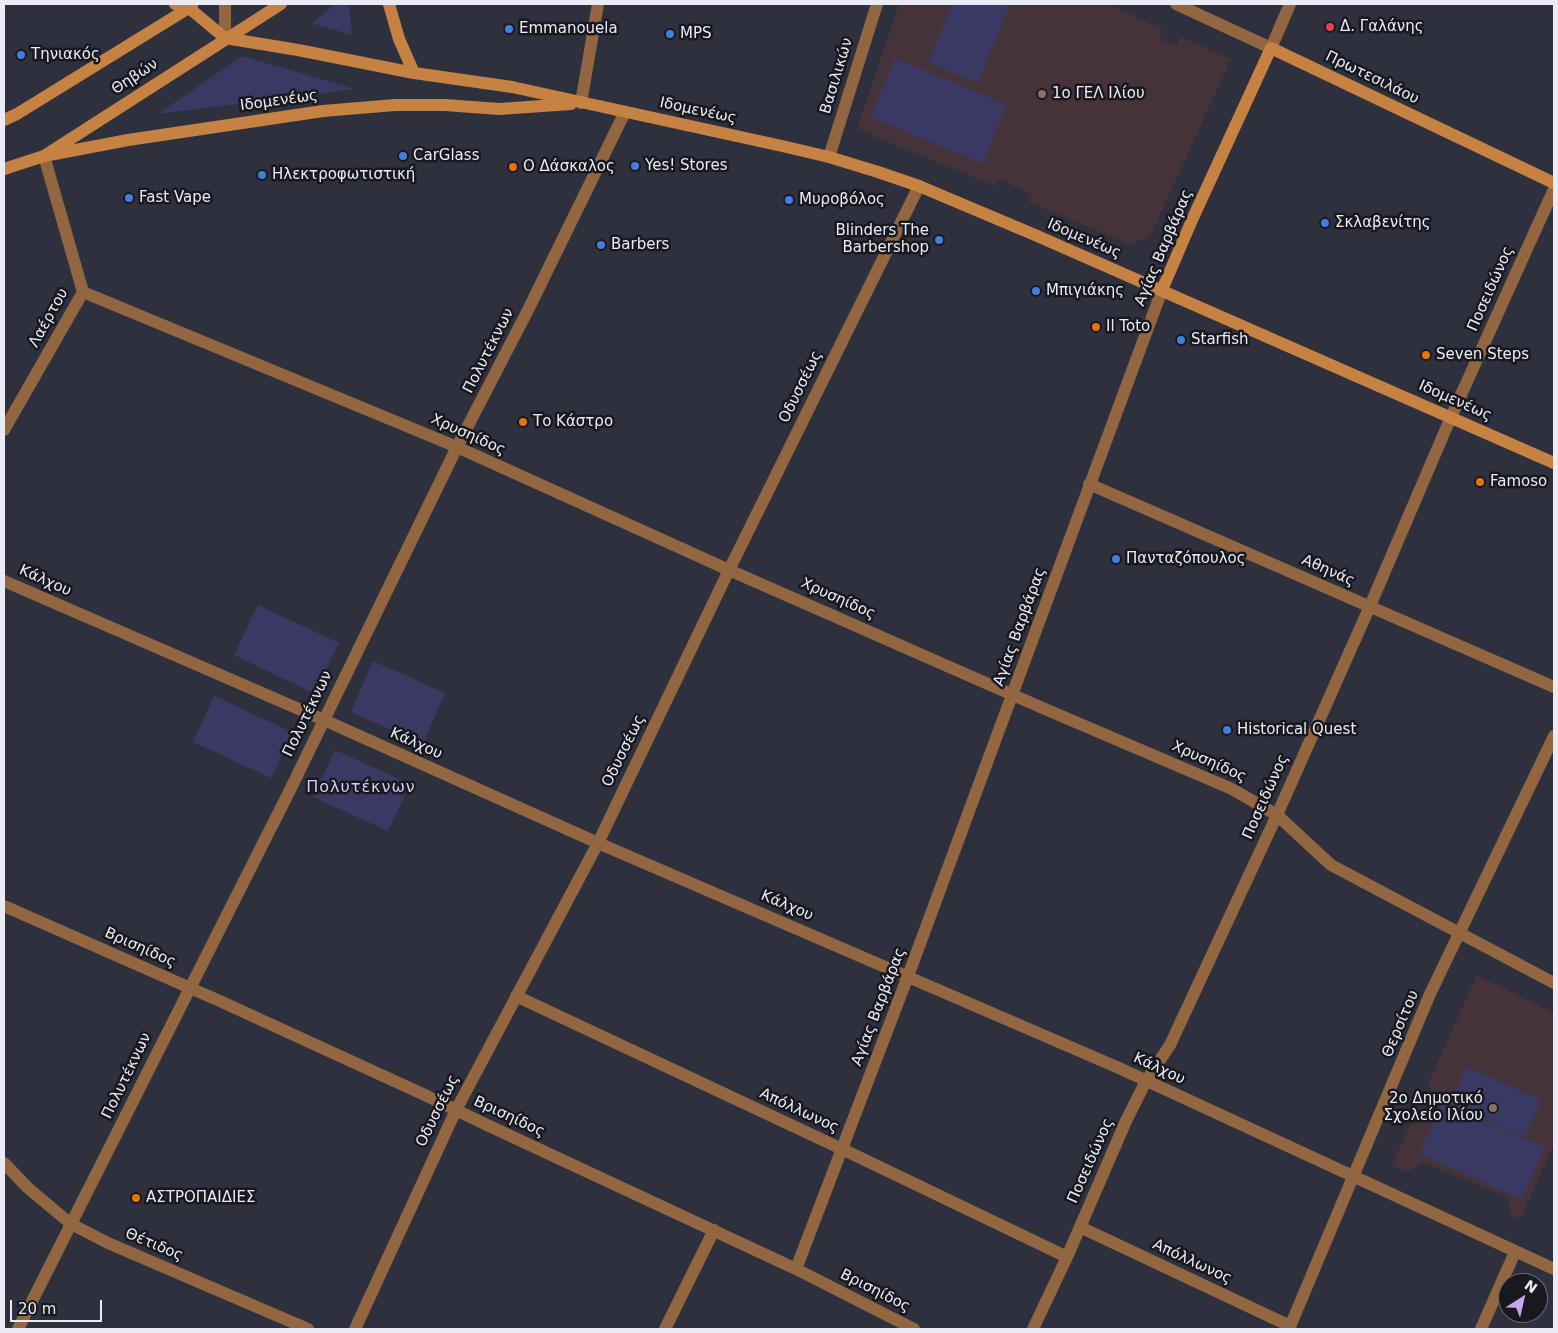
<!DOCTYPE html>
<meta charset="utf-8">
<style>
body{margin:0}
#map{position:relative;width:1558px;height:1333px;overflow:hidden;background:#2f303e;font-family:"DejaVu Sans",sans-serif}
canvas{display:block}
.frame{position:absolute;inset:0;border:5px solid #eaebf4;pointer-events:none}
.north{position:absolute;left:1498px;top:1273px;width:50px;height:50px;box-sizing:border-box;background:#18191f;border:1px solid #6c6d74;border-radius:50%;rotate:35deg;font-size:14px;font-weight:700;line-height:20px;text-align:center;color:#eaebf4}
.north::after{content:'';display:block;margin:auto;width:18px;height:22px;background:#c2a8f2;clip-path:polygon(50% 0,100% 100%,50% 72%,0 100%)}
.scale{position:absolute;left:10px;top:1300px;width:92px;height:22px;box-sizing:border-box;border:2px solid #eaebf4;border-top:0;padding-left:6px;font-size:15px;line-height:18px;white-space:nowrap;color:#eaebf4;-webkit-text-stroke:4px #18191f;paint-order:stroke}
</style>
<div id="map">
<canvas width="1558" height="1333"></canvas>
<div class="frame"></div>
<div class="north">N</div>
<div class="scale">20 m</div>
</div>
<script>
const ctx = document.querySelector('canvas').getContext('2d');
ctx.lineJoin = 'round';
function fillPath(path, color) {
  ctx.fillStyle = color;
  ctx.fill(path, 'evenodd');
}
function toPath(rows) {
  const path = new Path2D();
  for (const r of rows) {
    path.moveTo(r[0], r[1]);
    for (let i = 2; i < r.length; i += 2) path.lineTo(r[i], r[i + 1]);
  }
  return path;
}
function stroke(path, color, width, dash) {
  ctx.strokeStyle = color;
  ctx.lineWidth = width;
  ctx.lineCap = dash ? 'butt' : 'round';
  ctx.setLineDash(dash || []);
  ctx.stroke(path);
}
function write(font, color, halo, rows, align = 'center') {
  ctx.font = font + ' "DejaVu Sans",sans-serif';
  ctx.lineWidth = 5;
  ctx.setLineDash([]);
  ctx.textBaseline = 'middle';
  ctx.strokeStyle = halo;
  ctx.fillStyle = color;
  for (const [text, x, y, turn = 0] of rows) {
    ctx.save();
    ctx.translate(x, y);
    ctx.rotate((+turn || 0) * Math.PI / 180);
    ctx.textAlign = isNaN(turn) ? turn : align;
    if (halo) ctx.strokeText(text, 0, 0);
    ctx.fillText(text, 0, 0);
    ctx.restore();
  }
}
const education = toPath([
 [899,4,1108,4,1162,29,1160,39,1176,46,1181,37,1231,59,1150,237,1129,244,1029,202,1032,195,999,179,995,186,857,129],
 [1477,975,1554,1013,1554,1144,1520,1220,1511,1216,1508,1197,1423,1163,1407,1172,1392,1165,1410,1126,1427,1119,1437,1096,1428,1084]
]);
const green = toPath([
 [336,4,349,4,352,35,311,23],
 [952,4,1010,4,978,83,928,63],
 [242,56,355,89,158,114],
 [895,58,1007,105,983,164,871,117],
 [258,605,339,643,315,694,234,655],
 [373,661,445,693,423,744,351,712],
 [214,696,292,732,271,778,193,742],
 [335,750,410,784,388,831,313,797],
 [1466,1067,1542,1100,1525,1137,1450,1104],
 [1442,1102,1545,1147,1522,1199,1419,1154]
]);
const service = toPath([
 [581,103,598,4]
]);
const minor = toPath([
 [1176,4,1271,48,1290,4],
 [225,38,225,4],
 [829,157,877,4],
 [83,292,457,447,729,570,1038,706,1232,789,1277,815,1331,865,1554,983],
 [4,430,83,292,44,156],
 [1089,484,1554,687],
 [4,581,324,720,598,843,1119,1068,1554,1269],
 [4,906,222,1002,427,1096,487,1125,796,1269,914,1329],
 [516,996,842,1149,1067,1257],
 [4,1163,28,1188,71,1224,108,1243,308,1329],
 [1080,1227,1290,1326],
 [796,1269,908,976,1162,290],
 [355,1329,456,1110,598,843,729,570,919,186],
 [665,1329,714,1230],
 [1033,1329,1067,1257,1126,1121,1146,1081,1170,1045,1277,815,1370,606,1451,417],
 [1289,1329,1430,994,1554,736],
 [1481,1329,1515,1252]
]);
const tertiary = toPath([
 [1451,417,1554,189],
 [18,1329,290,790,457,447,528,310,625,112]
]);
const secondary = toPath([
 [175,4,189,8,225,38,298,50,414,73,512,87,782,146,829,157,878,172,919,186,1035,235,1554,463],
 [389,4,399,39,414,73],
 [4,120,17,114,192,6],
 [44,156,128,140,323,111,395,105,445,105,499,109,571,104],
 [4,169,44,156,281,4],
 [1162,290,1192,220,1271,48,1554,183]
]);
const markers = [
 [1330,27,5,"#e0444e"],
 [509,29,5,"#3f7fe0"],
 [670,34,5,"#3f7fe0"],
 [21,55,5,"#3f7fe0"],
 [1042,94,5,"#8d6e63"],
 [403,156,5,"#3f7fe0"],
 [635,166,5,"#3f7fe0"],
 [513,167,5,"#e8710a"],
 [262,175,5,"#3f7fe0"],
 [129,198,5,"#3f7fe0"],
 [789,200,5,"#3f7fe0"],
 [1325,223,5,"#3f7fe0"],
 [939,240,5,"#3f7fe0"],
 [601,245,5,"#3f7fe0"],
 [1036,291,5,"#3f7fe0"],
 [1096,327,5,"#e8710a"],
 [1181,340,5,"#3f7fe0"],
 [1426,355,5,"#e8710a"],
 [523,422,5,"#e8710a"],
 [1480,482,5,"#e8710a"],
 [1116,559,5,"#3f7fe0"],
 [1227,730,5,"#3f7fe0"],
 [1493,1108,5,"#8d6e63"],
 [136,1198,5,"#e8710a"]
];
const poiNames = [
 ["Δ. Γαλάνης",1340,27],
 ["Emmanouela",519,29],
 ["MPS",680,34],
 ["Τηνιακός",31,55],
 ["1ο ΓΕΛ Ιλίου",1052,94],
 ["CarGlass",413,156],
 ["Yes! Stores",645,166],
 ["Ο Δάσκαλος",523,167],
 ["Ηλεκτροφωτιστική",272,175],
 ["Fast Vape",139,198],
 ["Μυροβόλος",799,200],
 ["Σκλαβενίτης",1335,223],
 ["Blinders The",929,231,"right"],
 ["Barbershop",929,248,"right"],
 ["Barbers",611,245],
 ["Μπιγιάκης",1046,291],
 ["Il Toto",1106,327],
 ["Starfish",1191,340],
 ["Seven Steps",1436,355],
 ["Το Κάστρο",533,422],
 ["Famoso",1490,482],
 ["Πανταζόπουλος",1126,559],
 ["Historical Quest",1237,730],
 ["2ο Δημοτικό",1483,1099,"right"],
 ["Σχολείο Ιλίου",1483,1116,"right"],
 ["ΑΣΤΡΟΠΑΙΔΙΕΣ",146,1198]
];
const streetNames = [
 ["Βασιλικών",837,76,-73],
 ["Θηβών",135,77,-33],
 ["Πρωτεσιλάου",1372,78,26],
 ["Ιδομενέως",279,101,-8],
 ["Ιδομενέως",698,111,12],
 ["Ιδομενέως",1084,239,23],
 ["Αγίας Βαρβάρας",1164,248,-67],
 ["Ποσειδώνος",1491,289,-66],
 ["Λαέρτου",49,318,-61],
 ["Πολυτέκνων",489,351,-63],
 ["Οδυσσέως",801,387,-64],
 ["Ιδομενέως",1455,401,24],
 ["Χρυσηίδος",468,435,24],
 ["Αθηνάς",1328,571,24],
 ["Κάλχου",45,581,24],
 ["Χρυσηίδος",838,599,24],
 ["Αγίας Βαρβάρας",1020,627,-70],
 ["Πολυτέκνων",308,714,-64],
 ["Κάλχου",416,744,24],
 ["Οδυσσέως",624,751,-64],
 ["Χρυσηίδος",1209,762,24],
 ["Ποσειδώνος",1266,797,-66],
 ["Κάλχου",787,906,23],
 ["Βρισηίδος",140,948,24],
 ["Αγίας Βαρβάρας",879,1007,-69],
 ["Θερσίτου",1401,1024,-67],
 ["Κάλχου",1159,1069,25],
 ["Πολυτέκνων",127,1076,-64],
 ["Οδυσσέως",438,1111,-64],
 ["Απόλλωνος",799,1111,25],
 ["Βρισηίδος",509,1117,25],
 ["Ποσειδώνος",1091,1161,-66],
 ["Θέτιδος",154,1245,23],
 ["Απόλλωνος",1192,1262,25],
 ["Βρισηίδος",875,1291,27]
];
const neighbourhoodNames = [
 ["Πολυτέκνων",361,788]
];
fillPath(education, '#46333a');
fillPath(green, '#393963');
stroke(service, '#916641', 12);
stroke(minor, '#916641', 12);
stroke(tertiary, '#916641', 12);
stroke(secondary, '#c68243', 12);
for (const [x, y, r, color] of markers) {
  const dot = new Path2D();
  dot.arc(x, y, r, 0, 2 * Math.PI);
  ctx.fillStyle = color;
  ctx.fill(dot);
  stroke(dot, '#18191f', 2);
}
write('15px', '#eaebf4', '#18191f', poiNames, 'left');
write('15px', '#eaebf4', '#18191f', streetNames);
ctx.letterSpacing = '1px';
write('16px', '#d8caf4', '#18191f', neighbourhoodNames);
ctx.letterSpacing = '0px';
</script>
